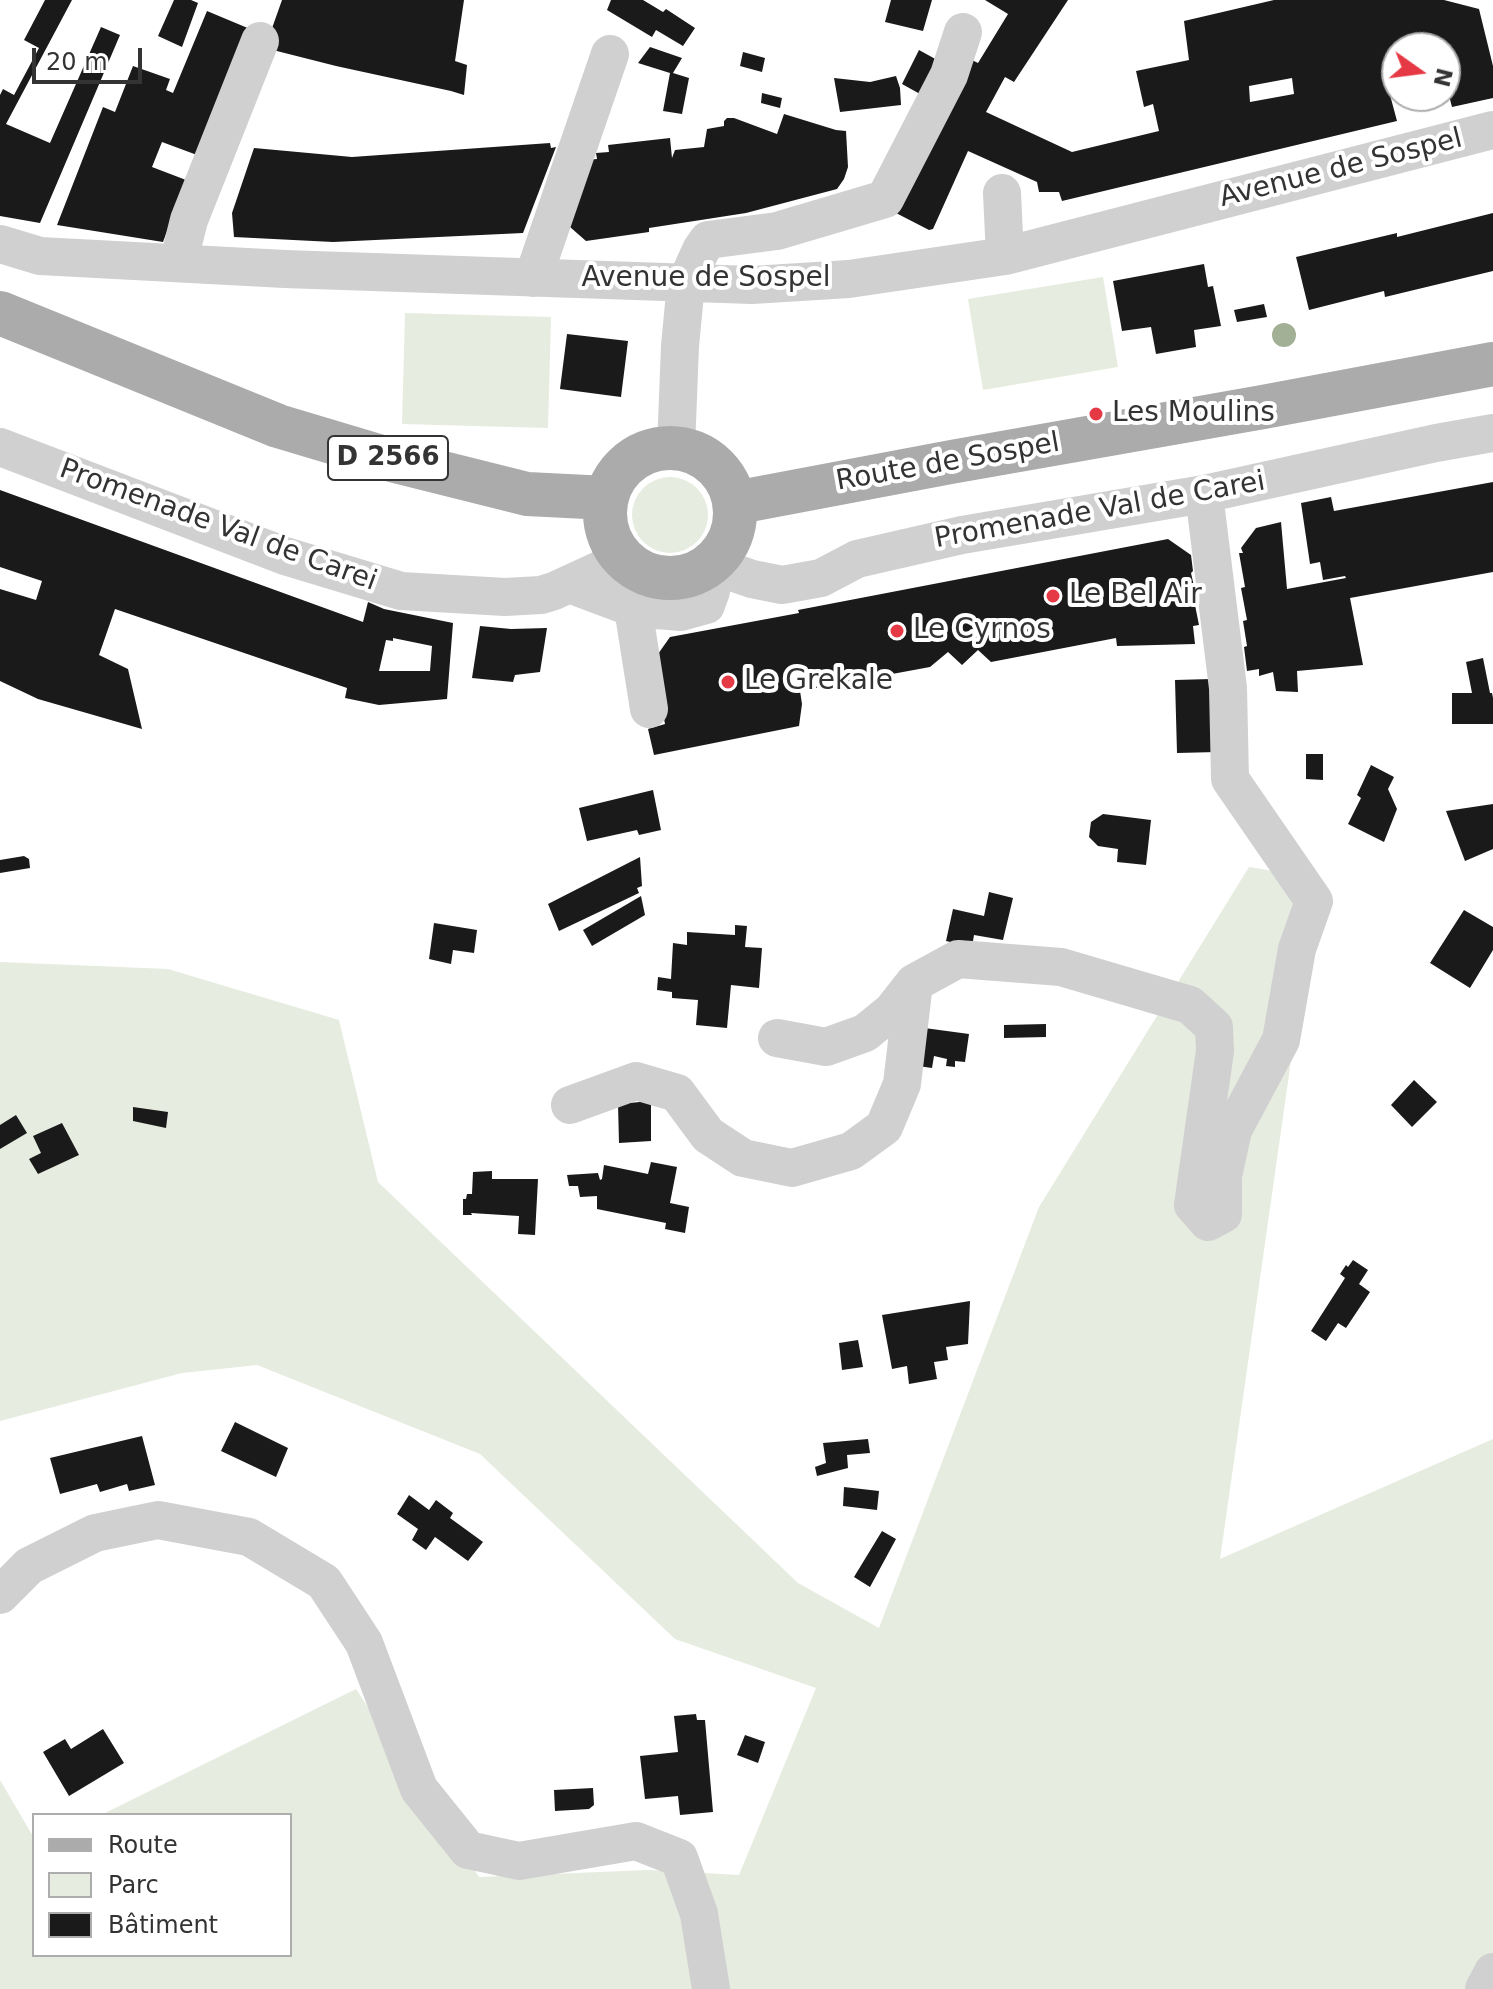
<!DOCTYPE html>
<meta charset="utf-8">
<style>
body{margin:0}
#map{position:relative;width:1493px;height:1989px;overflow:hidden;background:#fff;font-family:"DejaVu Sans",sans-serif}
canvas{display:block}
.legend{position:absolute;left:32px;top:1813px;width:260px;height:144px;box-sizing:border-box;background:#fff;border:2px solid #adadad;margin:0;padding:10px 14px;list-style:none;font-size:24px;color:#333}
.legend li{display:flex;align-items:center;gap:16px;height:40px}
.legend b{width:40px;border:2px solid #adadad}
.north{position:absolute;left:1381px;top:32px;width:80px;height:80px;box-sizing:border-box;background:#fff;border:2px solid #adadad;border-radius:50%;rotate:104deg;font-size:22px;font-weight:700;line-height:32px;text-align:center;color:#333}
.north::after{content:'';display:block;margin:auto;width:28px;height:36px;background:#e63946;clip-path:polygon(50% 0,100% 100%,50% 72%,0 100%)}
.scale{position:absolute;left:32px;top:48px;width:110px;height:36px;box-sizing:border-box;border:4px solid #333;border-top:0;padding-left:10px;font-size:24px;line-height:28px;white-space:nowrap;color:#333;-webkit-text-stroke:6px #fff;paint-order:stroke}
</style>
<div id="map">
<canvas width="1493" height="1989"></canvas>
<ul class="legend">
<li><b style="height:10px;background:#ababab"></b>Route</li>
<li><b style="height:22px;background:#e6ecdf"></b>Parc</li>
<li><b style="height:22px;background:#1a1a1a"></b>Bâtiment</li>
</ul>
<div class="north">N</div>
<div class="scale">20 m</div>
</div>
<script>
const ctx = document.querySelector('canvas').getContext('2d');
ctx.lineJoin = 'round';
function fillPath(path, color) {
  ctx.fillStyle = color;
  ctx.fill(path, 'evenodd');
}
function toPath(rows) {
  const path = new Path2D();
  for (const r of rows) {
    if (r.length === 3) {
      path.moveTo(r[0] + r[2], r[1]);
      path.arc(r[0], r[1], r[2], 0, 2 * Math.PI);
      continue;
    }
    path.moveTo(r[0], r[1]);
    for (let i = 2; i < r.length; i += 2) path.lineTo(r[i], r[i + 1]);
  }
  return path;
}
function stroke(path, color, width, dash) {
  ctx.strokeStyle = color;
  ctx.lineWidth = width;
  ctx.lineCap = dash ? 'butt' : 'round';
  ctx.setLineDash(dash || []);
  ctx.stroke(path);
}
function write(font, color, halo, rows, align = 'center') {
  ctx.font = font + ' "DejaVu Sans",sans-serif';
  ctx.lineWidth = 8;
  ctx.setLineDash([]);
  ctx.textBaseline = 'middle';
  ctx.strokeStyle = halo;
  ctx.fillStyle = color;
  for (const [text, x, y, turn = 0] of rows) {
    ctx.save();
    ctx.translate(x, y);
    ctx.rotate((+turn || 0) * Math.PI / 180);
    ctx.textAlign = isNaN(turn) ? turn : align;
    if (halo) ctx.strokeText(text, 0, 0);
    ctx.fillText(text, 0, 0);
    ctx.restore();
  }
}
const green = toPath([
 [1103,277,1118,367,983,390,968,299],
 [405,313,551,317,548,428,402,424],
 [670,515,38],
 [1249,867,1317,878,1220,1559,1493,1439,1493,1989,0,1989,0,1780,34,1838,34,1955,290,1955,290,1815,101,1815,356,1689,479,1877,648,1870,739,1875,816,1688,675,1639,480,1454,257,1365,182,1373,0,1421,0,962,168,969,339,1020,378,1182,798,1583,879,1628,1039,1207]
]);
const building = toPath([
 [45,0,72,0,6,124,50,143,101,27,120,35,40,223,0,216,0,95,3,89,14,95,39,48,24,40],
 [174,0,191,0,198,3,182,47,158,36],
 [282,0,464,0,455,61,467,65,464,95,451,91,336,66,265,48],
 [611,0,643,0,663,12,666,9,695,28,683,46,656,30,652,37,607,10],
 [891,0,932,0,923,31,885,22],
 [985,0,1068,0,1014,82,1005,77,986,112,1072,152,1159,131,1153,104,1144,107,1136,71,1189,60,1184,21,1274,0,1444,0,1479,9,1493,66,1493,98,1452,107,1445,80,1445,48,1397,48,1397,77,1386,80,1397,121,1062,201,1059,192,1039,192,1037,182,968,151,933,229,929,230,896,213,968,58,978,63,1008,14],
 [1292,78,1294,94,1250,102,1249,86],
 [207,11,250,29,197,155,162,142,152,167,186,180,163,242,57,225,103,107,115,112,133,66,170,79,166,90,173,93],
 [650,47,682,58,673,73,689,78,682,114,663,111,670,73,638,63],
 [919,50,939,61,920,94,902,84],
 [743,52,765,58,762,72,740,66],
 [896,76,900,88,901,105,840,112,834,78,870,82],
 [762,93,782,98,780,108,761,103],
 [784,114,836,130,846,131,848,167,844,179,837,189,746,213,649,228,649,232,586,241,562,220,585,160,597,159,596,153,609,152,608,145,670,138,672,158,675,150,704,147,707,129,724,126,724,121,727,118,734,118,777,134],
 [550,143,551,148,556,147,523,233,333,242,234,237,232,213,254,148,352,157],
 [1493,213,1493,271,1385,297,1384,291,1309,310,1296,257,1397,233,1397,237],
 [1204,264,1208,287,1213,286,1221,326,1194,330,1196,347,1156,354,1151,327,1122,331,1113,281],
 [1264,304,1267,317,1237,322,1234,310],
 [567,334,628,341,621,397,560,389],
 [1493,482,1493,572,1350,598,1363,665,1297,671,1298,692,1276,691,1273,672,1259,676,1259,669,1247,671,1244,647,1247,646,1243,621,1247,620,1241,588,1245,587,1239,553,1243,553,1241,548,1256,528,1281,522,1287,589,1346,578,1345,576,1323,580,1320,562,1310,564,1301,503,1331,497,1334,511],
 [0,490,363,622,368,602,384,609,453,623,447,699,379,705,345,698,347,688,115,609,99,655,128,669,142,729,38,699,0,681,0,589,36,600,42,581,0,567],
 [393,638,432,646,430,671,379,671,386,640,393,641],
 [1168,539,1191,555,1193,571,1191,573,1196,595,1193,595,1199,625,1193,626,1195,644,1117,646,1116,638,991,662,978,650,962,665,948,652,930,667,800,691,802,704,799,726,654,755,648,729,665,724,654,669,658,654,670,637,799,613,798,610],
 [480,626,511,629,547,628,540,672,515,675,513,682,472,678],
 [1483,658,1490,693,1492,693,1493,698,1493,724,1452,724,1452,693,1472,693,1466,662],
 [1211,679,1217,752,1177,753,1175,680],
 [1306,754,1323,754,1323,780,1306,779],
 [1371,765,1394,777,1388,789,1397,809,1384,842,1348,824,1361,798,1357,795],
 [653,790,661,830,639,835,637,830,587,841,579,808],
 [1493,804,1493,849,1465,861,1446,811],
 [1103,814,1151,820,1146,865,1117,862,1118,849,1098,846,1089,837,1091,822],
 [24,856,29,859,30,868,0,873,0,860],
 [640,857,642,886,637,888,639,893,559,931,548,904],
 [989,892,1013,898,1003,940,974,935,972,947,946,941,953,909,984,916],
 [641,896,645,915,592,946,583,930],
 [1464,910,1493,927,1493,950,1470,988,1430,963],
 [434,923,477,930,474,953,453,950,451,964,429,959],
 [735,925,747,926,745,947,762,948,759,988,731,985,727,1028,696,1025,698,1000,672,998,672,992,657,990,658,977,671,979,673,943,687,945,687,932,735,935],
 [1046,1024,1046,1037,1004,1038,1004,1025],
 [917,1027,969,1034,965,1062,955,1061,955,1067,946,1066,947,1059,934,1056,932,1068,911,1065],
 [1414,1080,1437,1102,1412,1127,1391,1105],
 [651,1101,651,1141,619,1143,618,1104],
 [133,1107,168,1112,166,1128,133,1121],
 [16,1115,27,1133,0,1149,0,1125],
 [62,1123,79,1155,38,1174,29,1159,41,1153,33,1136],
 [651,1162,677,1167,670,1203,689,1207,685,1233,665,1229,666,1223,597,1209,597,1196,580,1197,578,1186,569,1186,567,1175,598,1173,600,1180,602,1179,604,1165,648,1174],
 [492,1171,492,1179,538,1179,535,1235,518,1234,519,1216,471,1213,472,1215,463,1215,463,1199,466,1199,467,1194,472,1194,473,1172],
 [1353,1260,1368,1270,1359,1284,1370,1292,1346,1328,1338,1323,1326,1341,1311,1331,1345,1278,1340,1274,1346,1265,1348,1267],
 [970,1301,968,1344,946,1347,948,1360,934,1362,937,1379,909,1384,907,1366,892,1369,882,1315],
 [858,1340,863,1367,842,1370,839,1343],
 [235,1422,288,1448,276,1477,221,1451],
 [142,1436,155,1485,129,1491,127,1484,100,1492,97,1484,60,1494,50,1458],
 [868,1439,870,1453,847,1455,848,1468,817,1476,815,1467,826,1463,823,1443],
 [844,1487,879,1491,877,1510,843,1506],
 [409,1495,429,1510,436,1500,453,1513,450,1518,483,1542,468,1561,435,1537,426,1550,412,1540,418,1529,397,1514],
 [882,1531,896,1539,870,1587,854,1577],
 [696,1714,697,1720,705,1720,713,1812,680,1815,678,1796,645,1799,640,1756,678,1752,674,1716],
 [103,1729,124,1763,69,1796,43,1752,65,1739,71,1749],
 [745,1735,765,1742,758,1763,737,1755],
 [593,1788,594,1805,589,1809,555,1811,554,1790]
]);
const minor = toPath([
 [1002,193,1005,256],
 [0,244,40,256,285,269,752,285,849,279,1005,256,1493,130],
 [182,263,183,244,189,220,260,41],
 [533,278,610,54],
 [0,447,285,556,401,591,505,597,541,595,554,591,604,568,622,557],
 [676,448,680,346,686,283,701,250,708,240,777,231,885,199,949,75,963,32],
 [713,562,729,571,752,579,782,585,821,578,857,559,962,535,1204,494,1436,443,1493,433],
 [569,584,633,608,681,612,706,605,711,591,706,566],
 [633,608,649,709],
 [777,1038,826,1047,865,1033,892,1011,914,983,958,959,1061,967,1190,1005,1214,1027,1215,1051,1193,1205,1208,1222,1223,1214,1223,1176,1233,1130,1281,1040,1297,949,1314,901,1230,779,1228,688,1204,494],
 [570,1105,636,1081,677,1093,708,1135,743,1158,792,1168,851,1151,884,1127,902,1084,914,983],
 [0,1595,29,1566,95,1533,158,1520,249,1537,324,1582,364,1643,419,1789,468,1850,519,1861,636,1841,679,1858,699,1914,711,1989],
 [1484,1989,1493,1972]
]);
const major = toPath([
 [0,313,278,426,395,461,527,494,607,498],
 [670,513,65],
 [734,503,951,462,1263,407,1493,364]
]);
const trees = [
 [1284,335]
];
const markers = [
 [1096,414,8,"#e63946"],
 [1053,596,8,"#e63946"],
 [897,631,8,"#e63946"],
 [728,682,8,"#e63946"]
];
const shields = [
 [388,458,120]
];
const shieldNames = [
 ["D 2566",388,458]
];
const streetNames = [
 ["Avenue de Sospel",1341,169,-14],
 ["Avenue de Sospel",706,279],
 ["Route de Sospel",948,463,-10],
 ["Promenade Val de Carei",1100,511,-10],
 ["Promenade Val de Carei",218,526,20]
];
const poiNames = [
 ["Les Moulins",1112,414],
 ["Le Bel Air",1069,596],
 ["Le Cyrnos",913,631],
 ["Le Grekale",744,682]
];
fillPath(green, '#e6ecdf');
fillPath(building, '#1a1a1a');
stroke(minor, '#d0d0d0', 38);
stroke(major, '#ababab', 44);
ctx.fillStyle = '#a2b095';
for (const [x, y] of trees) {
  ctx.beginPath();
  ctx.arc(x, y, 12, 0, 2 * Math.PI);
  ctx.fill();
}
for (const [x, y, r, color] of markers) {
  const dot = new Path2D();
  dot.arc(x, y, r, 0, 2 * Math.PI);
  ctx.fillStyle = color;
  ctx.fill(dot);
  stroke(dot, '#fff', 3);
}
for (const [x, y, w] of shields) {
  const box = new Path2D();
  box.roundRect(x - w / 2, y - 22, w, 44, 6);
  ctx.fillStyle = '#fff';
  ctx.fill(box);
  stroke(box, '#333', 2);
}
write('bold 26px', '#333', null, shieldNames);
write('28px', '#333', '#fff', streetNames);
write('28px', '#333', '#fff', poiNames, 'left');
</script>
